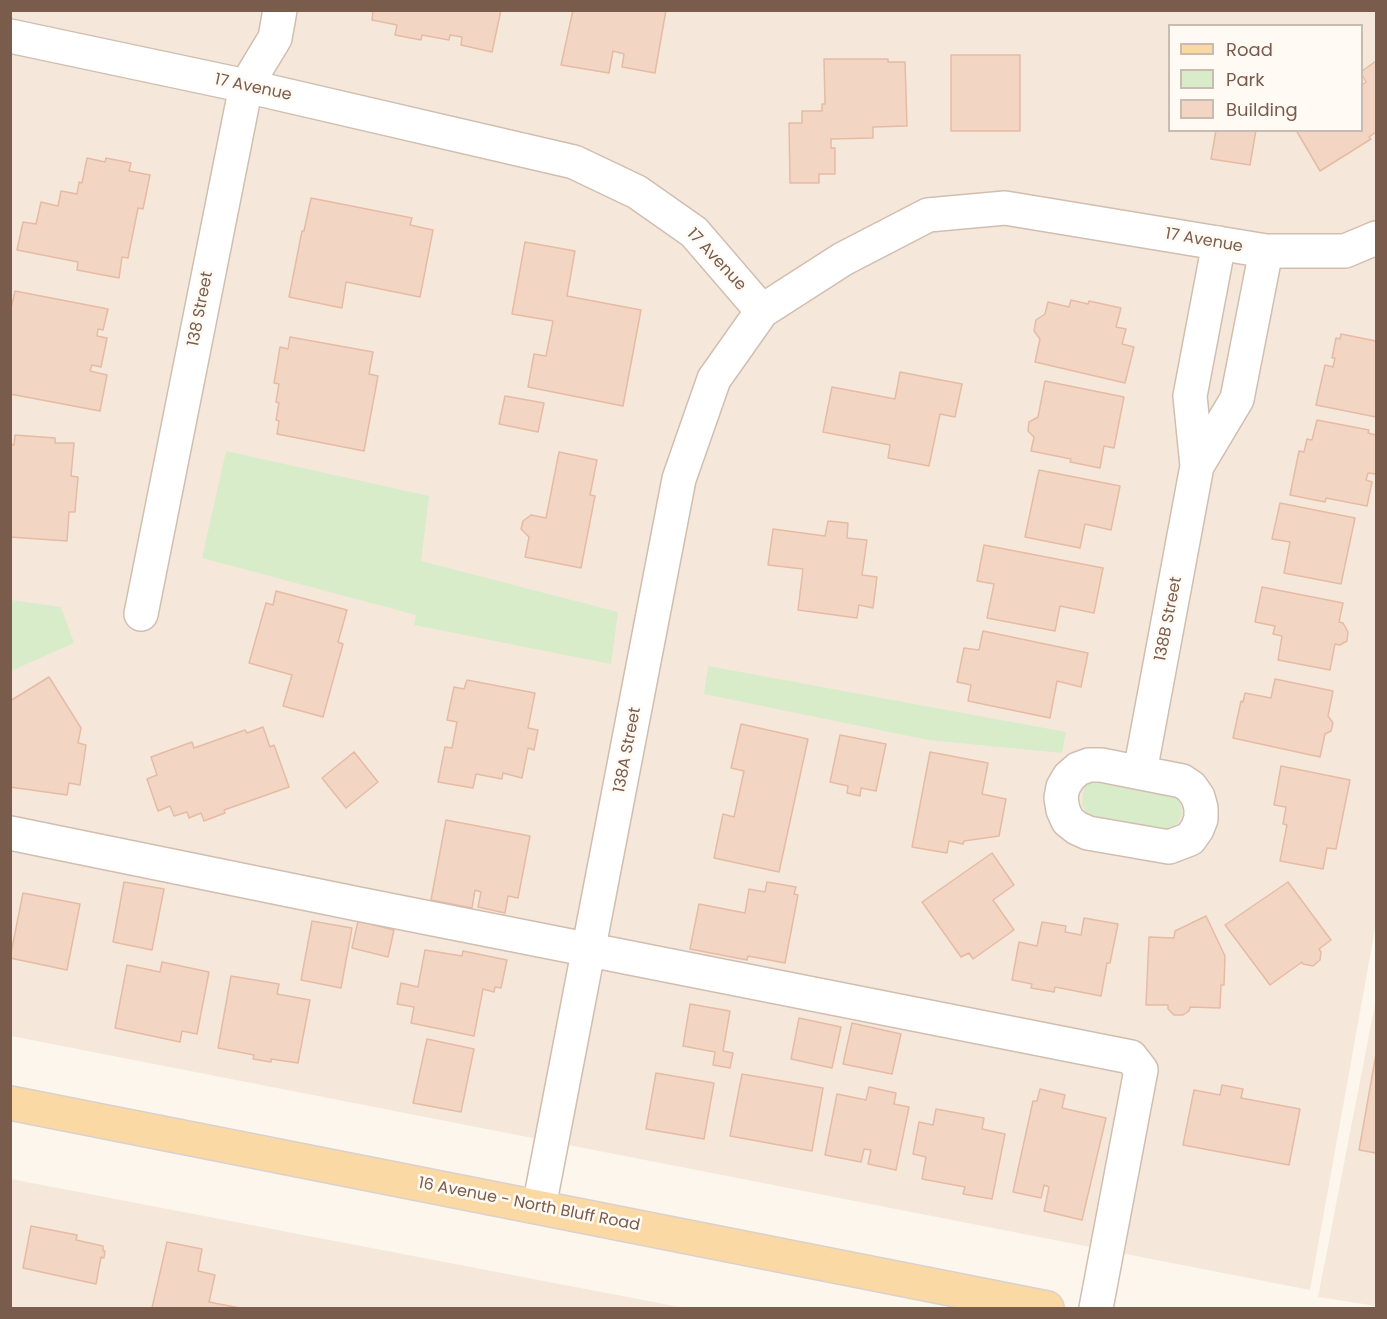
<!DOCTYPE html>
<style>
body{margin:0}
#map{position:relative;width:1387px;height:1319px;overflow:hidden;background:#fdf6ec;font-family:Poppins,sans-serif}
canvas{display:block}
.frame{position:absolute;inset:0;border:12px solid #7a5c4d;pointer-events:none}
.legend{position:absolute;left:1168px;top:24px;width:195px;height:108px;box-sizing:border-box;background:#fffaf3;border:2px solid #cabbb1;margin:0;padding:8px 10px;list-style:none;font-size:18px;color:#7a5c4d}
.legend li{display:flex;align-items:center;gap:12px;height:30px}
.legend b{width:30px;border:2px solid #cabbb1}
</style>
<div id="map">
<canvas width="1387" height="1319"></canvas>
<div class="frame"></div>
<ul class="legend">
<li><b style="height:8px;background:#fbd9a5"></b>Road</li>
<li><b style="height:16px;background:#d8ecc9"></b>Park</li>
<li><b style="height:16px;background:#f3d5c3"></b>Building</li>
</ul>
</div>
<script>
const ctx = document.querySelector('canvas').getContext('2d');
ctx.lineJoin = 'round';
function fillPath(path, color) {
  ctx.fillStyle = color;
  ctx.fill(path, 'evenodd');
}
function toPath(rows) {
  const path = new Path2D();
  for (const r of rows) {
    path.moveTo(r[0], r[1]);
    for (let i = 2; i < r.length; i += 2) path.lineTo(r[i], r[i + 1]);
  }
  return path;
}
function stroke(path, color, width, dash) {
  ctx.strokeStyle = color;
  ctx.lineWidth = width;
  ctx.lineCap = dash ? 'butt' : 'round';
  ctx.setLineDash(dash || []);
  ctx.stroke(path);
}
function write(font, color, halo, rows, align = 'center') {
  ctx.font = font + ' Poppins,sans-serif';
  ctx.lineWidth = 5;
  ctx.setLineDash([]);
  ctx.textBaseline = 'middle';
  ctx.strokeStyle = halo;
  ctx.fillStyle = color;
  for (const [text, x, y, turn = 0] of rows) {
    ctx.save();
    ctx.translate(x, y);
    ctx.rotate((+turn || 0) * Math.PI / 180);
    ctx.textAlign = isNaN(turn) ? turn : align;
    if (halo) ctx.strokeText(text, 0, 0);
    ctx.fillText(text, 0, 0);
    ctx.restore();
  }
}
const residential = toPath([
 [10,11,1376,11,1376,923,1310,1290,11,1036],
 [1170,26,1362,26,1362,130,1170,130],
 [1376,999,1376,1306,1318,1297],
 [11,1179,685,1308,11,1308]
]);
const green = toPath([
 [226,451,429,496,421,561,618,612,611,664,414,625,416,615,202,558],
 [11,600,61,607,74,643,11,671],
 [708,666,1066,732,1062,753,928,740,704,694],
 [1091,778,1166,791,1176,797,1181,805,1182,814,1178,823,1163,833,1096,820,1085,811,1082,803,1084,786]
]);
const building = toPath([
 [373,10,501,10,492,52,461,45,462,37,450,35,449,40,422,35,421,40,395,35,397,25,372,20,373,10],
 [573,10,666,10,655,73,622,67,624,54,613,51,609,73,561,65,573,10],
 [951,55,1020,55,1020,131,951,131,951,55],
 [824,59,888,59,888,62,905,62,907,126,873,127,873,138,831,139,831,148,835,148,835,174,819,174,819,183,790,183,789,123,802,123,802,111,822,111,822,104,825,104,824,59],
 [1376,61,1376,132,1369,137,1371,139,1320,171,1296,130,1362,130,1362,85,1366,82,1362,75,1362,71,1376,61],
 [1216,130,1256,130,1250,165,1211,159,1216,130],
 [87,158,105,162,106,158,131,163,129,171,150,175,143,209,138,208,128,258,122,257,119,278,77,270,78,262,17,250,23,222,36,224,41,202,58,206,61,191,77,194,79,182,82,183,87,158],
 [311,198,412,218,410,225,433,230,420,297,346,282,342,308,289,297,302,231,304,231,311,198],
 [525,242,575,251,567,296,641,310,623,406,528,387,534,354,546,356,553,321,512,314,525,242],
 [15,291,108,309,103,330,98,329,97,336,107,338,101,367,92,365,90,371,107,375,100,411,10,394,10,313,15,291],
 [1071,300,1088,304,1089,301,1121,308,1116,327,1126,329,1122,344,1134,347,1125,383,1035,362,1040,339,1034,331,1036,320,1045,314,1048,302,1069,307,1071,300],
 [1341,334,1376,341,1376,417,1316,405,1325,365,1333,367,1335,358,1332,358,1336,338,1340,339,1341,334],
 [290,337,373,352,369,374,378,376,364,451,277,434,279,421,276,420,279,403,276,402,279,384,274,383,280,347,288,349,290,337],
 [900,372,962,384,955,417,940,414,929,466,888,458,890,445,823,432,832,387,895,399,900,372],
 [1045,381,1124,397,1114,448,1104,446,1100,468,1070,462,1071,459,1031,451,1034,437,1028,431,1029,422,1038,417,1045,381],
 [505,396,544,403,538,432,499,424,505,396],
 [1317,420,1369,430,1368,433,1376,435,1376,474,1368,473,1366,480,1372,482,1367,506,1326,498,1325,502,1290,495,1299,451,1304,452,1307,439,1312,440,1317,420],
 [15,435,55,438,55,443,74,443,71,476,78,477,75,512,69,512,67,541,10,537,10,444,14,445,15,435],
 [559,452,597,460,590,495,595,496,581,568,525,557,529,537,521,529,523,521,531,515,546,518,559,452],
 [1039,470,1120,486,1111,530,1085,524,1080,548,1025,537,1039,470],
 [1280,503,1355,518,1341,584,1284,573,1290,542,1272,539,1280,503],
 [828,521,848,523,847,538,867,540,862,575,877,577,873,608,859,605,857,618,798,610,803,569,768,565,773,529,825,536,828,521],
 [984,545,1103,568,1094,613,1060,606,1055,631,987,618,994,584,977,581,984,545],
 [1262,587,1343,603,1339,622,1343,623,1348,632,1347,641,1340,645,1335,644,1330,670,1278,660,1282,636,1273,634,1275,626,1255,622,1262,587],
 [276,591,347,610,338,642,343,644,323,717,283,706,292,675,249,663,266,603,273,605,276,591],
 [983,631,1088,653,1081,687,1057,681,1050,718,968,701,971,685,957,682,964,648,979,650,983,631],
 [49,677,81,728,78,743,86,745,80,785,69,783,67,795,10,787,10,701,49,677],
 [1275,679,1333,691,1328,716,1333,723,1331,731,1325,734,1320,757,1233,738,1241,701,1243,702,1245,693,1271,698,1275,679],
 [467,680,535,693,528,728,538,730,534,750,528,748,522,778,503,773,502,779,476,774,473,788,438,782,445,747,452,748,457,722,447,720,454,687,464,689,467,680],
 [741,724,808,739,779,872,714,858,723,814,734,817,744,771,731,768,741,724],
 [263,727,270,747,274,745,289,787,224,810,225,813,204,821,201,813,189,818,187,812,174,816,170,806,158,811,147,779,157,775,151,757,192,742,194,748,245,730,247,733,263,727],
 [840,735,886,744,876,791,861,788,860,796,847,793,848,786,830,782,840,735],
 [354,752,378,782,346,808,322,778,354,752],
 [930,752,988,763,982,794,1006,799,999,836,964,841,963,844,949,841,947,853,912,847,930,752],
 [1281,766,1350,780,1336,849,1327,848,1323,869,1280,861,1287,825,1283,824,1286,807,1274,805,1281,766],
 [446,820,530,836,518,898,508,896,505,913,478,907,481,892,475,890,472,908,431,900,446,820],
 [992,853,1014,885,993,900,1014,930,973,959,969,953,961,957,922,902,992,853],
 [124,882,164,889,152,950,113,942,124,882],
 [767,882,796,887,794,894,798,895,785,963,748,956,747,960,690,949,699,904,745,913,749,889,765,892,767,882],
 [1288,882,1331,940,1319,949,1321,952,1320,960,1313,966,1303,964,1302,962,1270,985,1225,925,1288,882],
 [23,893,80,904,67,970,10,958,23,893],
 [1206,916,1225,956,1224,985,1221,985,1220,1008,1190,1007,1189,1011,1183,1015,1174,1015,1168,1009,1168,1005,1146,1005,1149,937,1174,938,1175,931,1206,916],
 [1084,918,1118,924,1110,963,1107,963,1101,996,1055,987,1054,992,1031,988,1032,984,1012,980,1019,942,1037,946,1042,922,1066,926,1065,932,1081,935,1084,918],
 [312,921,352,928,341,988,301,980,312,921],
 [358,921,394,930,388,957,352,948,358,921],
 [425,950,462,956,463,951,507,960,501,988,495,987,494,992,483,989,474,1036,411,1023,414,1007,397,1004,401,983,418,987,425,950],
 [162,962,209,972,197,1034,182,1031,180,1042,115,1028,127,965,160,972,162,962],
 [231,976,279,984,277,994,310,1000,298,1063,271,1059,271,1062,253,1059,254,1055,218,1048,231,976],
 [690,1004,730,1011,723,1051,733,1053,730,1068,713,1065,715,1052,683,1046,690,1004],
 [799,1018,841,1027,832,1068,791,1059,799,1018],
 [852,1023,901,1034,892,1074,843,1064,852,1023],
 [427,1039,474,1049,461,1112,413,1103,427,1039],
 [1376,1054,1376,1153,1359,1150,1376,1054],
 [656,1073,714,1083,704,1139,646,1129,656,1073],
 [742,1074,823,1088,812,1151,730,1136,742,1074],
 [1222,1085,1243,1089,1241,1098,1300,1109,1289,1165,1183,1145,1194,1090,1220,1095,1222,1085],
 [869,1087,896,1093,894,1104,909,1107,896,1170,868,1164,871,1150,864,1149,861,1162,825,1155,837,1094,866,1100,869,1087],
 [1040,1089,1065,1095,1062,1108,1106,1118,1082,1220,1044,1211,1049,1187,1044,1185,1041,1198,1013,1192,1033,1101,1037,1101,1040,1089],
 [936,1109,984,1118,982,1129,1005,1134,992,1199,963,1194,965,1187,922,1179,926,1157,913,1154,919,1122,933,1125,936,1109],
 [31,1226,77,1235,76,1240,103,1246,103,1251,105,1251,104,1258,101,1257,96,1284,23,1268,31,1226],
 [167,1242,202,1249,198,1271,215,1275,209,1302,240,1308,152,1308,167,1242]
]);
const minor = toPath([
 [10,36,246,86,574,162,637,192,694,232,762,311],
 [1197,466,1237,399,1266,251],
 [141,614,246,86,275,38,280,10],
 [1089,765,1101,765,1182,781,1191,787,1198,797,1201,808,1201,819,1197,829,1190,839,1169,847,1088,833,1077,828,1068,821,1063,810,1061,798,1063,787,1069,777,1078,769,1089,765],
 [1140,772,1197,466,1190,396,1219,243],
 [10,833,358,904,1131,1057,1141,1070,1096,1308],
 [539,1207,679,479,714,379,762,311,843,259,928,215,1005,208,1266,251,1345,251,1376,238]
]);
const major = toPath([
 [10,1103,1047,1308]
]);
const streetNames = [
 ["17 Avenue",253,88,12],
 ["17 Avenue",1204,241,10],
 ["17 Avenue",716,260,47],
 ["138 Street",201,309,-79],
 ["138B Street",1169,619,-79],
 ["138A Street",628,750,-79],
 ["16 Avenue - North Bluff Road",529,1205,11]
];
fillPath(residential, '#f5e8da');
fillPath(green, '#d8ecc9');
fillPath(building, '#f3d5c3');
stroke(building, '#e6bba3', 1.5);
stroke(minor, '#d1beb0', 36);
stroke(major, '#dad1cd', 36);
stroke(minor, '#fff', 33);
stroke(major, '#fbd9a5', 33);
write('16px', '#7a5c4d', '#fffaf3', streetNames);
</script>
